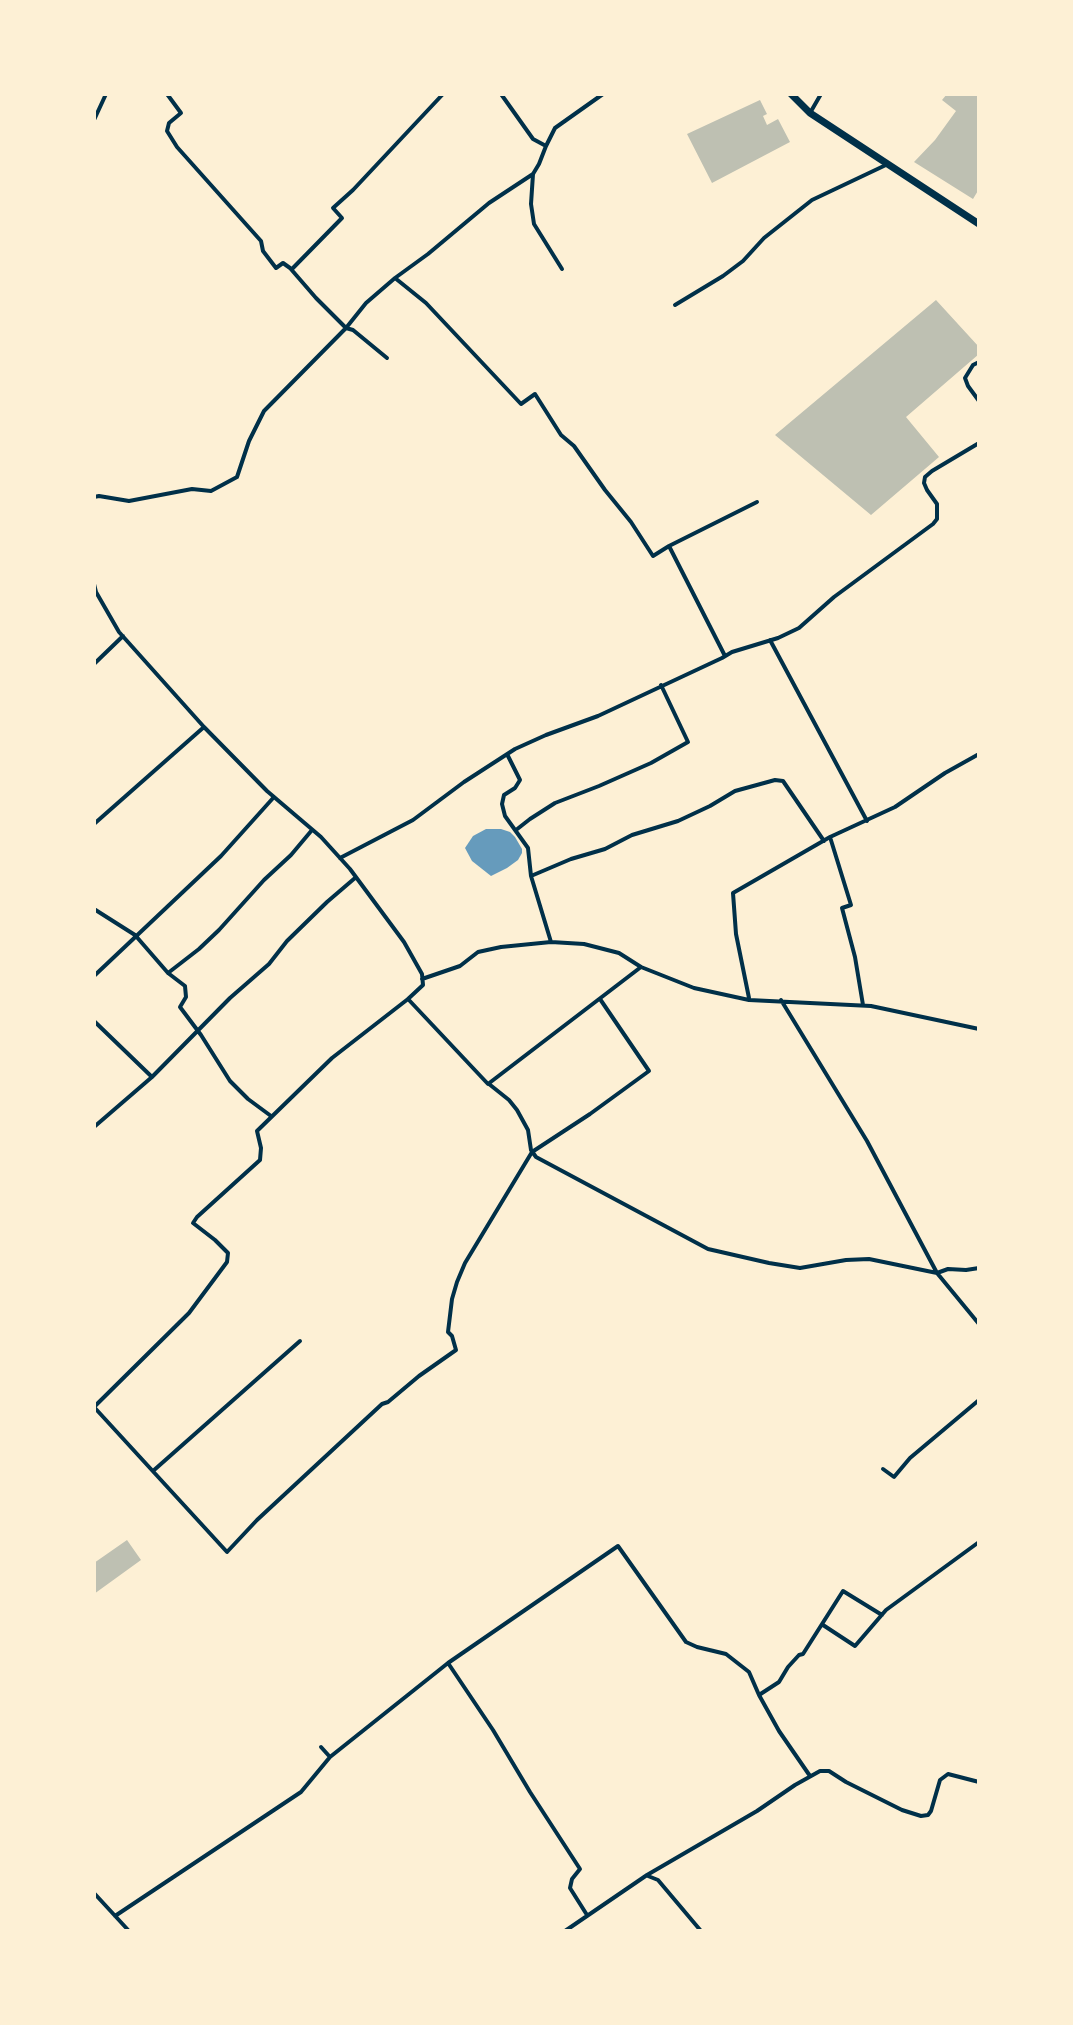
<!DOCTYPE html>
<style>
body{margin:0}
#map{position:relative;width:1073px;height:2025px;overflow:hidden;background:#fdf0d5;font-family:Signika,sans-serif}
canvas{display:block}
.frame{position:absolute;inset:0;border:96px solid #fdf0d5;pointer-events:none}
</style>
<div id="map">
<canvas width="1073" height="2025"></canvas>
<div class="frame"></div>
</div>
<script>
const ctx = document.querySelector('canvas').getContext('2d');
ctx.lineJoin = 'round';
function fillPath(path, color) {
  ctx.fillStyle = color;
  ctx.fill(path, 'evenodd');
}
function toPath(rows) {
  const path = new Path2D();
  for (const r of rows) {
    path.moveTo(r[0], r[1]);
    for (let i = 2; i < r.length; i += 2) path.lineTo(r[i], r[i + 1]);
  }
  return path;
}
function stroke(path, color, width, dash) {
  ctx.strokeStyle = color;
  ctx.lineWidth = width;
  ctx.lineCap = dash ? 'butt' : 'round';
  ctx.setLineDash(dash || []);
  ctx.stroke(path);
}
const water = toPath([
 [486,829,501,829,510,832,515,837,522,849,522,853,518,860,507,868,491,876,472,861,465,848,473,836]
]);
const building = toPath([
 [947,94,979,94,979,189,973,199,914,162,935,140,956,111,942,100],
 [760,100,767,114,763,116,767,125,778,119,790,142,712,183,687,134],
 [936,300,979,347,979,354,906,417,939,457,871,515,775,435],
 [127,1540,141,1560,94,1594,94,1563]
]);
const minor = toPath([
 [167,94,181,113,169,123,167,131,177,147,261,241,263,251,276,268,283,263,290,268,316,298,346,328,353,330,387,358],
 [501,94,533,139,546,146],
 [810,113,821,94],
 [94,120,106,94],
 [533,174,531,204,534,224,562,269],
 [292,269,342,218,333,208,353,190,443,94],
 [395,278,426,303,521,404,535,394,561,435,574,446,605,490,631,522,653,556,669,546],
 [675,305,723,276,743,261,764,238,812,200,888,164],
 [979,362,973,365,965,378,968,386,979,401],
 [94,497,99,496,129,501,192,489,211,491,237,477,249,441,264,411,346,328,366,303,395,278,428,254,489,203,533,174,539,164,546,146,555,128,603,94],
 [94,584,96,592,119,632,204,727,267,791,321,837,350,869,404,942,422,974,423,985,408,999],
 [770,640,867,821],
 [725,656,669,546,757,502],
 [94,664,123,636],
 [507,754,520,780,515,788,504,795,502,804,505,816,528,848,531,876],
 [94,824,204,727],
 [516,830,530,819,555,803,599,786,651,763,688,742,661,685],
 [830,837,851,905,842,908,855,957,863,1005],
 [340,858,413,820,464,782,515,749,546,735,598,716,722,658,732,652,778,638,799,628,834,597,933,524,937,519,937,504,927,490,924,483,925,477,932,471,979,443],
 [94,909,135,935,168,973,185,986,186,997,180,1007,201,1035,230,1081,248,1099,271,1116],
 [551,942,531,876,571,859,605,849,632,835,678,821,710,806,735,791,775,780,783,781,824,841],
 [168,973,199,949,219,930,264,880,291,855,312,830],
 [94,976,221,856,274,797],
 [422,979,460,966,478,952,501,947,551,942,584,944,619,953,641,967],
 [749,998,736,934,733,893,830,837,895,807,945,773,979,754],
 [781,1000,867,1141,937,1273,948,1269,966,1270,979,1268],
 [94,1021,152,1077],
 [489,1084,509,1100,517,1110,528,1130,531,1150,536,1157,708,1249,769,1263,800,1268,846,1260,869,1259,937,1273,979,1324],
 [94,1127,152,1077,230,998,269,964,287,941,327,902,355,878],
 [94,1407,189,1313,227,1262,228,1253,215,1240,193,1223,197,1217,260,1160,261,1148,257,1131,332,1058,408,999,488,1084,641,967,694,988,749,1000,871,1006,979,1029],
 [94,1407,227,1552,257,1520,382,1404,388,1402,419,1376,456,1350,452,1336,448,1332,452,1299,457,1282,465,1263,532,1152,590,1114,649,1071,600,999],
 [883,1469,894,1477,910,1458,979,1400],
 [153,1471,300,1341],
 [823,1625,855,1646,886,1610,979,1542],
 [448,1663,493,1730,530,1792,580,1869,572,1879,570,1888,587,1915],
 [321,1747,330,1757,448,1663,618,1546,686,1642,697,1647,726,1654,749,1672,759,1695],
 [810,1776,779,1731,759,1695,779,1682,788,1667,799,1655,803,1654,843,1591,882,1615],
 [648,1876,658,1880,701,1931],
 [94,1893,129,1931],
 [115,1916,301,1792,330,1757],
 [565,1931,647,1875,757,1811,795,1785,820,1771,829,1771,846,1782,902,1810,921,1816,928,1815,931,1811,940,1780,948,1774,979,1782]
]);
const trunk = toPath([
 [791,94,810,113,979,224]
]);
fillPath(water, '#669bbc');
fillPath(building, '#bec0b2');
stroke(minor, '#003049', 4);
stroke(trunk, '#003049', 7);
</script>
